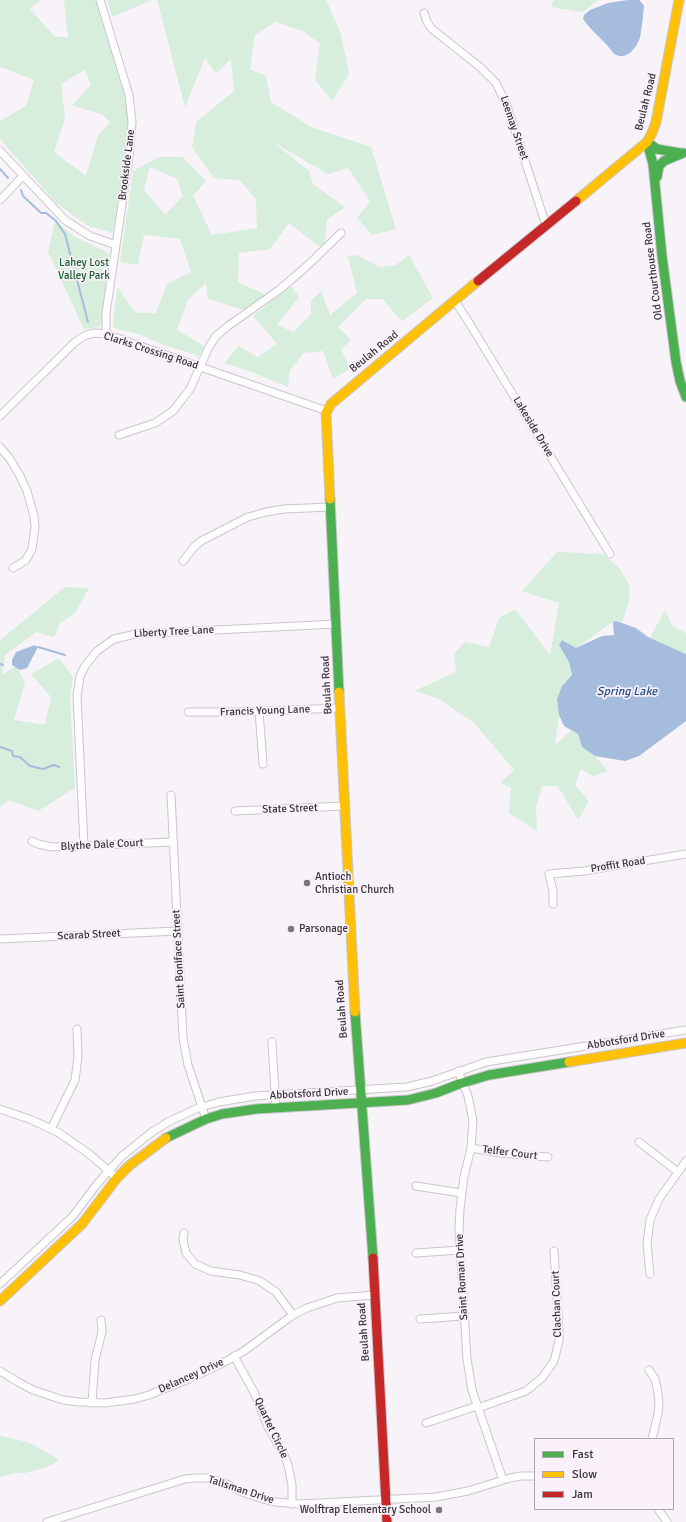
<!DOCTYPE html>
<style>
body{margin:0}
#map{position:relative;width:686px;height:1522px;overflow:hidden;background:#f8f3f9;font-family:Signika,sans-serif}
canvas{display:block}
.legend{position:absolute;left:534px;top:1438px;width:140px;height:72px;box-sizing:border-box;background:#faf1fb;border:1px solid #aca5ad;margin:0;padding:5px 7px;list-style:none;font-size:12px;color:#373438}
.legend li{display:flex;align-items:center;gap:8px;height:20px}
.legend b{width:20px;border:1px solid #aca5ad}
</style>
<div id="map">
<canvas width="686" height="1522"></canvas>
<ul class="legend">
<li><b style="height:5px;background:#4caf50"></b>Fast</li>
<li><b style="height:5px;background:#ffc107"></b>Slow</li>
<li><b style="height:5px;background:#c62828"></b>Jam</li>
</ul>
</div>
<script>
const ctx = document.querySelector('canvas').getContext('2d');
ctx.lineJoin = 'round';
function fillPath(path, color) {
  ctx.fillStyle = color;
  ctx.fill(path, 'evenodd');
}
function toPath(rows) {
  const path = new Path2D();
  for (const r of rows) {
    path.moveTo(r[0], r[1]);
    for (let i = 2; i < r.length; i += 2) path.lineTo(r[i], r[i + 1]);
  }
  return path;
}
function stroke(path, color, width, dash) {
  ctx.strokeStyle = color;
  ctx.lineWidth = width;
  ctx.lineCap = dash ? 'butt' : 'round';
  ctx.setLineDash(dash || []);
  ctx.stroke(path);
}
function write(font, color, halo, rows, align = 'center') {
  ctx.font = font + ' Signika,sans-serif';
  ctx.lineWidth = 3.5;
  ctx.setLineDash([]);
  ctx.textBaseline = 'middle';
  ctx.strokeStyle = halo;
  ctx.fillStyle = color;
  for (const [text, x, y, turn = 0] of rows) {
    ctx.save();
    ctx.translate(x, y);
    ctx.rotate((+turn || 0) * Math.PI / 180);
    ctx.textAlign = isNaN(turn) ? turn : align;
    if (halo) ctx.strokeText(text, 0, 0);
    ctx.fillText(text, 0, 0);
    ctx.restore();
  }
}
const green = toPath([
 [0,0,40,0,30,9,55,37,68,37,64,0,96,0,124,92,129,129,113,233,88,226,56,203,0,139,0,121,26,106,34,80,0,67],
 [85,70,91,85,72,105,103,115,110,122,98,135,86,176,54,152,65,119,61,84],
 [107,0,152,0,112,17],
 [157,0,326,0,341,34,349,74,332,101,315,80,320,44,303,31,275,22,255,35,250,69,266,76,271,102,311,127,371,147,396,229,372,235,357,218,370,201,348,168,328,174,273,142,309,171,313,184,345,207,327,220,325,243,320,247,289,223,270,249,239,253,238,282,266,295,244,310,208,299,206,283,188,300,177,330,204,346,199,356,161,344,141,335,114,328,113,323,117,287,136,313,156,313,167,284,191,272,180,239,144,235,138,265,120,262,133,171,159,157,183,157,206,181,193,196,212,235,257,228,256,199,240,180,214,178,192,147,196,122,234,91,231,59,216,74,205,58,185,107],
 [150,167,177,179,183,196,165,215,144,190],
 [554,0,599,0,582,12,551,7],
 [55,221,75,237,105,251,109,255,102,321,99,327,84,329,48,252],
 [356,255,380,267,396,265,409,255,433,298,402,321,382,299,366,299,338,327,351,340,341,349,350,369,333,379,323,351,304,353,290,370,288,387,251,372,225,363,238,346,258,357,277,344,253,316,291,286,299,297,277,325,294,332,311,314,311,301,321,291,330,315,357,293,348,256],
 [557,552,603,554,620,569,630,587,628,604,622,623,616,621,613,622,576,648,562,640,559,645,569,662,572,675,562,686,557,699,559,715,555,745,572,730,578,734,582,747,595,756,608,771,593,776,581,769,575,785,589,801,578,820,558,786,542,786,536,807,537,831,509,813,511,788,500,783,514,770,474,723,439,699,414,691,456,672,454,654,465,642,489,647,499,618,515,609,550,655,559,603,522,591],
 [65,587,89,588,75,613,60,623,54,637,36,632,5,655,2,675,16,666,25,682,14,720,45,725,51,697,31,674,59,658,73,677,70,697,75,788,38,811,8,800,0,807,0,640],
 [665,610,673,627,686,633,686,654,650,638],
 [0,1436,28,1442,59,1459,52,1465,43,1468,25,1473,16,1473,0,1477]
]);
const water = toPath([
 [628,0,639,0,643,4,644,7,642,25,640,38,636,46,630,53,624,56,619,56,614,54,606,44,590,28,583,19,584,15,590,10,608,3],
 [616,621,636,628,648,637,686,654,686,721,639,756,625,761,595,756,582,747,578,734,564,726,559,715,557,699,562,686,572,675,569,662,559,645,562,640,576,648,602,636,614,635,613,622],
 [35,645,37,649,27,668,20,670,12,665,12,660,16,652]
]);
const stream = toPath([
 [0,169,8,178],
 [21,190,23,196,41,213,46,213,56,221,65,234,88,322],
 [35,648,38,647,65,655],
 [0,664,3,665],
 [0,747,12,751,13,756,20,757,30,766,43,769,54,765,59,767]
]);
const street = toPath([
 [100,0,129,95,132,122,129,157,106,313,106,334],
 [424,13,427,22,432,29,480,67,496,83,507,106,546,225],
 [0,151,65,220,90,236,116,245],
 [0,200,23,176],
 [455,301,468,321,610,554],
 [0,416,75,342,86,335,95,333,106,334,123,340,327,411],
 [119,435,155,423,173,411,190,389,209,347,216,336,228,326,279,290,307,266,341,233],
 [0,447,10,459,20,476,27,491,34,516,35,527,32,549,26,560,13,568],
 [183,561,194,547,201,541,248,517,266,512,284,509,330,507],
 [259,711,263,764],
 [188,712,236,712,341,708],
 [171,795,183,1038,188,1065,206,1119],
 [235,811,344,806],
 [32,841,38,844,52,847,173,842],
 [84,845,77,696,80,676,85,666,97,651,114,639,136,634,336,624],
 [553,904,553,891,549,874,584,871,686,854],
 [0,939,178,931],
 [272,1042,276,1108],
 [458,1071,468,1096,473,1121,471,1148,464,1177,460,1209,459,1229,467,1359,472,1390,503,1480],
 [0,1109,32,1120,59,1133,88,1153,117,1178],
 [51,1129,75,1080,78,1057,77,1029],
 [639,1142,678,1172],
 [471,1148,500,1153,548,1157],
 [416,1186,461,1193],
 [184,1233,183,1240,186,1253,195,1264,211,1271,240,1275,260,1281,276,1292,293,1315],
 [416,1253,460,1250],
 [650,1274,647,1244,650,1220,659,1199,686,1161],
 [0,1284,73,1216,97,1184,122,1156,152,1132,168,1122,198,1108,219,1102,255,1096,407,1087,432,1081,486,1062,686,1030],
 [420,1319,464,1316],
 [234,1356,255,1394,268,1427,284,1455,288,1465,292,1485,292,1504],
 [649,1370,655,1379,657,1387,659,1402,658,1414,652,1439],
 [0,1371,18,1382,33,1390,63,1400,79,1402,105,1403,135,1399,149,1395,189,1379,221,1364,244,1351,293,1315,307,1308,337,1298,374,1295],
 [92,1403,95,1360,102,1332,101,1320],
 [478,1408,526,1391,542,1378,554,1361,559,1341,559,1331,554,1251],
 [426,1423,477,1406],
 [658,1509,667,1522],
 [47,1522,185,1479,196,1478,207,1478,223,1482,242,1492,263,1499,276,1502,299,1504,436,1497,468,1491,510,1478,521,1476,535,1476]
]);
const fast = toPath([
 [647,142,653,164,662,256,676,362,680,381,686,397],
 [647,142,657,149,680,153],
 [657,177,659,166,664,161,683,153],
 [330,499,339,692],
 [355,1012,373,1258],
 [166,1138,206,1119,222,1114,256,1109,408,1100,436,1093,459,1084,489,1075,569,1062]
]);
const slow = toPath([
 [576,201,647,142,652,133,656,122,679,0],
 [330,499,326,413,331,404,478,281],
 [339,692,355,1012],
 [569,1062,686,1043],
 [0,1301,82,1224,117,1178,130,1165,166,1138]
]);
const jam = toPath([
 [478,281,576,201],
 [373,1258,387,1522]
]);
const markers = [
 [307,883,4,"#7b777c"],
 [291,929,4,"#7b777c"],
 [439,1510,4,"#7b777c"]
];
const streetNames = [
 ["Beulah Road",646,102,-76],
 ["Leemay Street",514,128,71],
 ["Brookside Lane",127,165,-83],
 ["Old Courthouse Road",653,271,-97],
 ["Clarks Crossing Road",151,351,18],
 ["Beulah Road",374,352,-39],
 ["Lakeside Drive",533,427,59],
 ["Liberty Tree Lane",174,632,-3],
 ["Beulah Road",327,685,-93],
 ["Francis Young Lane",265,711,-2],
 ["State Street",290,809,-2],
 ["Blythe Dale Court",102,845,-3],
 ["Proffit Road",618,865,-9],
 ["Scarab Street",89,935,-3],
 ["Saint Boniface Street",179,959,-93],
 ["Beulah Road",342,1009,-94],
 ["Abbotsford Drive",626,1040,-9],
 ["Abbotsford Drive",309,1094,-3],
 ["Telfer Court",510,1153,7],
 ["Saint Roman Drive",462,1277,-93],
 ["Clachan Court",557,1304,-92],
 ["Beulah Road",364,1332,-94],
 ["Delancey Drive",191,1376,-24],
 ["Quartet Circle",271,1428,65],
 ["Talisman Drive",241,1490,18]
];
const parkNames = [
 ["Lahey Lost",84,263],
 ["Valley Park",84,276]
];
const poiNames = [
 ["Antioch",315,877],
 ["Christian Church",315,890],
 ["Parsonage",299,929],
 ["Wolftrap Elementary School",431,1510,"right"]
];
const waterNames = [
 ["Spring Lake",627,692]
];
fillPath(green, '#d6eedb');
fillPath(water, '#a5bcdd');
stroke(stream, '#a5bcdd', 2);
stroke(street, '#cac6cb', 9);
stroke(fast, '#cac6cb', 11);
stroke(slow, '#cac6cb', 11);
stroke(jam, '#cac6cb', 11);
stroke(street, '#fefdfe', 7);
stroke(fast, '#4caf50', 9);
stroke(slow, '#ffc107', 9);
stroke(jam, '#c62828', 9);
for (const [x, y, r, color] of markers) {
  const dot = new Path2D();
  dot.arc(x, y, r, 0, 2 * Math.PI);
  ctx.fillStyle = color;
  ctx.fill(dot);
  stroke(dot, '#faf1fb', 1.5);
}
write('11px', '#373438', '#faf1fb', streetNames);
write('11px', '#19602f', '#faf1fb', parkNames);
write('11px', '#373438', '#faf1fb', poiNames, 'left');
write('italic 12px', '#1f4e85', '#faf1fb', waterNames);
</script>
